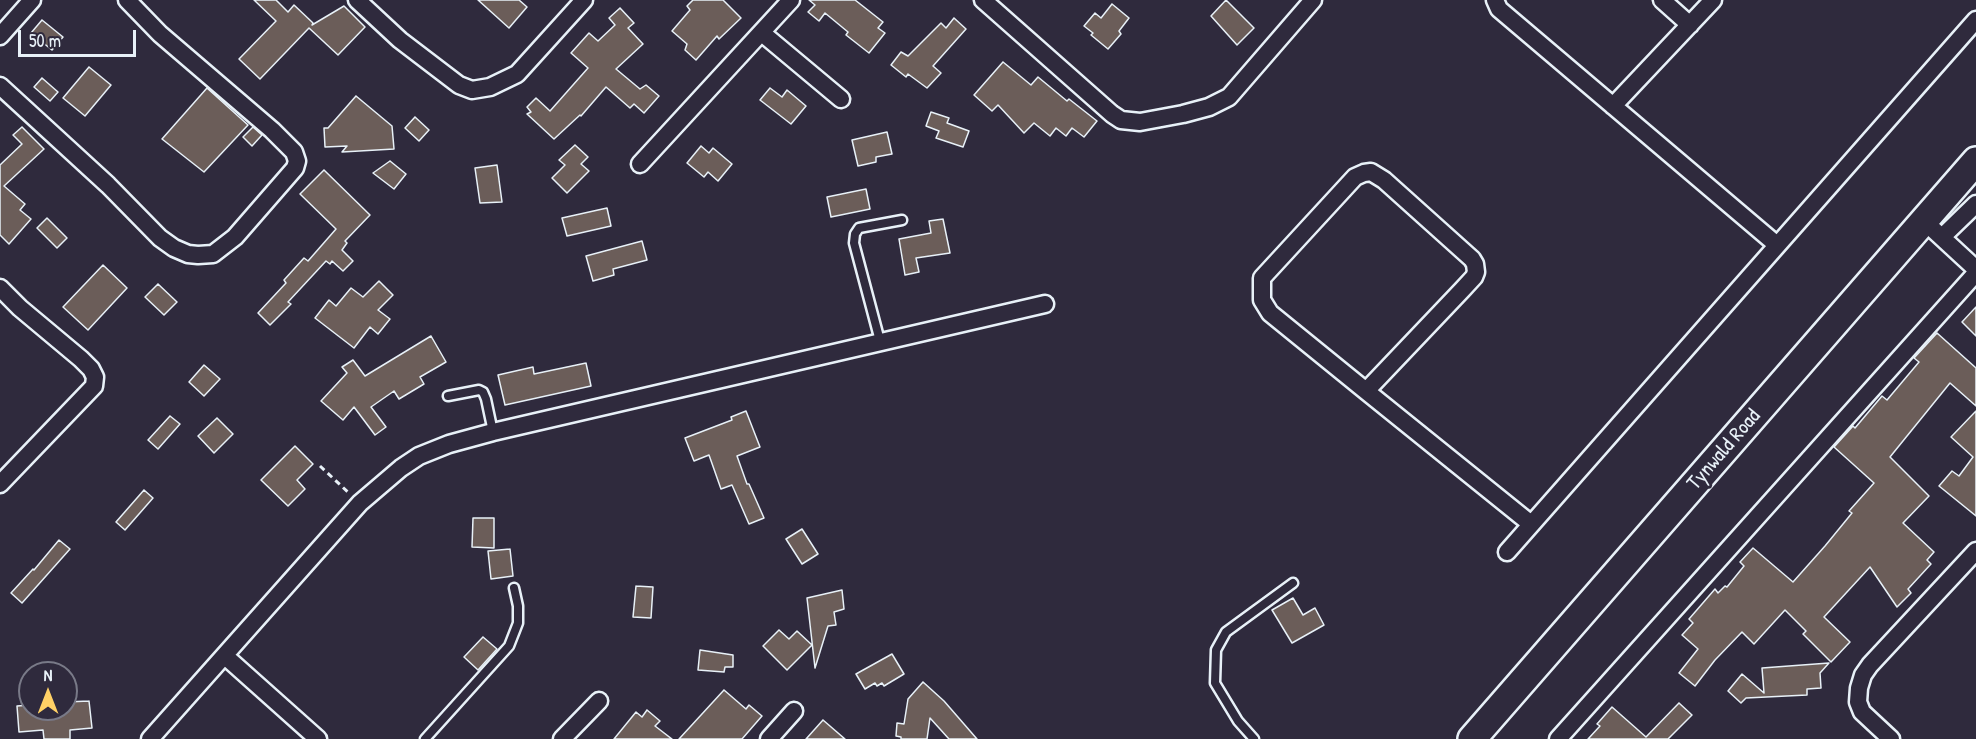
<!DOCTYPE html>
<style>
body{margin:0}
#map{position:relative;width:1976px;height:739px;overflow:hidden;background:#2f2a3d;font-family:"Patrick Hand",sans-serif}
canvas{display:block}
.north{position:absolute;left:18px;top:661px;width:60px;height:60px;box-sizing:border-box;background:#2f2a3d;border:2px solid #797a88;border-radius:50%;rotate:0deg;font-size:16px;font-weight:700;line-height:24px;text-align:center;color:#e8f1f8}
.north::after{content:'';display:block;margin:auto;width:21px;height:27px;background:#ffd166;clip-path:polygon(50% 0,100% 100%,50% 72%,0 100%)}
.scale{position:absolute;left:18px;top:30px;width:118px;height:27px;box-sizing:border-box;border:3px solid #e8f1f8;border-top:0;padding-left:8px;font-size:18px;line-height:21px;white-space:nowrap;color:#e8f1f8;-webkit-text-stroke:4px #2f2a3d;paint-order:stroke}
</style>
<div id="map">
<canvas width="1976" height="739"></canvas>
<div class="north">N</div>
<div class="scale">50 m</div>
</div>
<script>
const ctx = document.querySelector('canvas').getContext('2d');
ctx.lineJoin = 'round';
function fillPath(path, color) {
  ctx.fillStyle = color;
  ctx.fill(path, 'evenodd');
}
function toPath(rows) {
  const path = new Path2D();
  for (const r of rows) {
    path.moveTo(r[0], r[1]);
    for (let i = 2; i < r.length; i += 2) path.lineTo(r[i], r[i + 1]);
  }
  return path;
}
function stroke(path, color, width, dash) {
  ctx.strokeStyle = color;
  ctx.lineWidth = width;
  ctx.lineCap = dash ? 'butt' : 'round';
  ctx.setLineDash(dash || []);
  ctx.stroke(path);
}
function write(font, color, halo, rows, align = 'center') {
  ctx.font = font + ' "Patrick Hand",sans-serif';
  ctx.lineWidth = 6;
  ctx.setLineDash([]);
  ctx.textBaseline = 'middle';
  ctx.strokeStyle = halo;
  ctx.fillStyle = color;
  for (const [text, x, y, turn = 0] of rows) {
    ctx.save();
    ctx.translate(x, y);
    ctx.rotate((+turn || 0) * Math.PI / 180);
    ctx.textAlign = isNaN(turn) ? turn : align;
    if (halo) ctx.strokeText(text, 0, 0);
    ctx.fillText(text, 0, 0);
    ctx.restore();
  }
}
const building = toPath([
 [254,0,276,0,288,12,294,5,313,23,312,25,344,6,365,27,338,55,309,28,260,79,239,59,276,21,254,0],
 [478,0,519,0,527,7,509,28,478,0],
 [693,0,723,0,741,18,719,39,717,36,696,60,685,50,687,44,672,31,690,10,687,6,693,0],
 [809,0,855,0,883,22,878,28,885,33,869,53,846,35,848,32,825,13,819,21,808,12,815,5,809,0],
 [1226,0,1254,28,1237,45,1211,16,1226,0],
 [1112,4,1129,18,1119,31,1121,34,1108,49,1091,35,1093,33,1084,26,1095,13,1101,18,1112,4],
 [620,8,634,23,628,28,643,44,616,69,640,89,646,85,659,96,644,113,634,104,630,108,606,87,581,116,580,115,554,139,527,114,531,112,527,107,536,98,550,111,588,68,571,53,589,33,598,41,615,25,609,18,620,8],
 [954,18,966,29,933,66,941,73,927,88,908,74,906,77,891,65,901,52,908,56,941,23,946,28,954,18],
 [42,20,63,37,52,50,31,33,42,20],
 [1003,62,1031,85,1038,77,1067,101,1069,99,1097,121,1084,137,1072,128,1066,136,1056,128,1050,136,1034,123,1024,133,998,105,992,111,974,95,1003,62],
 [89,67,111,85,85,116,63,98,89,67],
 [42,78,58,92,50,101,34,87,42,78],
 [207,88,248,125,204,172,162,139,207,88],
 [770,88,782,97,787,90,806,106,791,124,760,100,770,88],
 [356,96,392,126,394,149,342,152,347,146,325,147,324,128,328,128,356,96],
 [931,112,949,118,947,123,969,131,963,147,936,138,939,131,926,126,931,112],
 [415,117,429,130,419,141,405,128,415,117],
 [22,127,44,149,4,186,25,204,20,210,31,219,9,244,0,235,0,165,22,144,13,135,22,127],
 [253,127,262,135,252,146,243,137,253,127],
 [887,132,892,154,876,157,876,162,858,166,852,140,887,132],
 [575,145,588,157,581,164,589,171,567,193,552,178,565,165,559,160,575,145],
 [701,146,709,153,713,148,732,164,718,181,708,172,704,177,687,163,701,146],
 [390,161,406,174,394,189,373,173,390,161],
 [497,165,502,202,480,203,475,168,497,165],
 [324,170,370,215,345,241,347,243,342,250,353,261,343,271,332,261,330,264,326,261,288,302,291,304,270,325,258,313,286,283,284,280,304,258,308,261,336,229,300,194,324,170],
 [866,189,870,209,831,217,827,197,866,189],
 [607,208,611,226,567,236,562,218,607,208],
 [47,218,67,238,57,248,37,228,47,218],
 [943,219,950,253,916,258,919,272,905,275,899,239,931,233,929,221,943,219],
 [642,241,647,260,613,269,614,275,593,281,586,256,642,241],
 [103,265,127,288,88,330,63,307,103,265],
 [379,281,393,295,378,310,390,319,378,334,370,327,354,348,315,318,329,300,336,306,351,288,363,297,379,281],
 [158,284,177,302,164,315,145,297,158,284],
 [1976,307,1976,336,1962,322,1976,307],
 [1937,333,1976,368,1976,406,1950,383,1890,457,1929,496,1903,523,1934,552,1927,560,1931,564,1908,589,1911,593,1897,607,1870,567,1824,617,1850,642,1831,662,1803,634,1806,631,1785,610,1754,644,1742,632,1715,660,1695,686,1679,673,1698,649,1682,635,1693,623,1689,619,1715,589,1718,593,1725,586,1727,587,1744,566,1740,562,1753,548,1793,582,1825,546,1852,513,1849,511,1874,483,1834,447,1853,426,1855,428,1882,396,1887,400,1919,362,1914,358,1937,333],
 [431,336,446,362,420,377,424,384,399,399,394,391,371,407,386,427,375,435,354,407,343,420,321,401,347,373,342,367,353,360,365,376,431,336],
 [586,363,591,386,505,405,498,375,533,367,534,374,586,363],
 [204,365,220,379,204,396,189,382,204,365],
 [746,411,760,447,737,456,747,484,749,484,764,518,749,524,732,485,721,489,709,455,694,461,685,438,732,420,731,417,746,411],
 [1976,411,1976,516,1939,486,1952,471,1959,476,1973,457,1951,437,1976,411],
 [170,416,180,424,158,449,148,440,170,416],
 [217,418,233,434,214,453,198,436,217,418],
 [295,446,313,464,297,480,305,489,288,506,261,480,295,446],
 [144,490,153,498,125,530,116,522,144,490],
 [473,518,494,518,494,548,472,547,473,518],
 [802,529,818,554,802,564,786,539,802,529],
 [59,540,70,549,22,603,11,593,33,569,34,570,59,540],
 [510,549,513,576,491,579,488,551,510,549],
 [636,586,653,587,651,618,633,617,636,586],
 [842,590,844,609,834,612,836,625,828,626,815,668,807,598,842,590],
 [1293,598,1303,615,1315,608,1324,625,1292,643,1272,610,1293,598],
 [779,630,789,639,797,631,812,645,787,670,763,646,779,630],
 [483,637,497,649,478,670,464,657,483,637],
 [700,650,733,655,733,667,725,667,724,672,698,670,700,650],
 [892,654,904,674,884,686,882,683,877,686,875,683,865,689,856,674,892,654],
 [1829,663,1820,673,1821,688,1807,689,1807,695,1746,698,1741,703,1728,691,1742,674,1764,693,1762,668,1829,663],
 [923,682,944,701,977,739,949,739,930,718,927,739,901,739,901,737,896,736,897,723,904,724,908,699,923,682],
 [724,690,746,709,749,705,762,716,742,739,679,739,724,690],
 [89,701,92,728,70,730,70,739,44,739,43,730,19,732,17,706,30,705,30,709,66,709,66,702,89,701],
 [1679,703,1692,715,1668,739,1588,739,1600,726,1597,724,1612,707,1646,737,1679,703],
 [647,710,660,721,655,726,672,739,614,739,636,712,642,717,647,710],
 [823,720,845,739,806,739,823,720]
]);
const path = toPath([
 [320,466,350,494]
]);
const service = toPath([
 [880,341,854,243,855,234,859,228,902,220],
 [448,396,479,390,483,392,486,399,493,432],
 [425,739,509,646,518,623,518,606,514,588],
 [1254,739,1238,721,1215,683,1216,650,1226,632,1293,583]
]);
const minor = toPath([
 [357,0,400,40,459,85,472,90,490,87,517,74,584,0],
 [983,0,1112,114,1121,120,1140,122,1183,114,1209,107,1229,97,1313,0],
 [1495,0,1499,9,1777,245],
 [1662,0,1690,25],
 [762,33,841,99],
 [0,36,32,0],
 [0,86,108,185,160,238,174,248,188,254,198,255,213,254,235,237,295,168,297,161,294,152,272,130,160,34,127,0],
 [1613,106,1713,0],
 [640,164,791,0],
 [1924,221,1976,269],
 [1942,237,1976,204],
 [0,288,20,308,81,359,91,369,95,377,94,386,0,484],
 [1366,391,1462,290,1474,277,1476,272,1475,264,1472,259,1384,180,1371,172,1364,173,1355,177,1262,278,1262,300,1270,313,1366,391,1531,524],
 [1507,552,1976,20],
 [225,656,318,739],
 [150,739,360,503,401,468,419,456,449,444,493,432,1045,304],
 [562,739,599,701],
 [769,739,794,711],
 [1558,739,1976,273],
 [1891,739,1862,712,1858,702,1859,688,1863,675,1870,665,1976,551]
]);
const primary = toPath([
 [1472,739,1976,161]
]);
const streetNames = [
 ["Tynwald Road",1724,450,-49]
];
fillPath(building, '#6b5d59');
stroke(building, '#e8f1f8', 1.5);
stroke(service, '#e8f1f8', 13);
stroke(minor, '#e8f1f8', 21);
stroke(primary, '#e8f1f8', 32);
stroke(path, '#e8f1f8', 3, [6, 4.5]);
stroke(service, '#2f2a3d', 8);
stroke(minor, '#2f2a3d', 16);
stroke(primary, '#2f2a3d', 27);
write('21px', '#e8f1f8', '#2f2a3d', streetNames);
</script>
